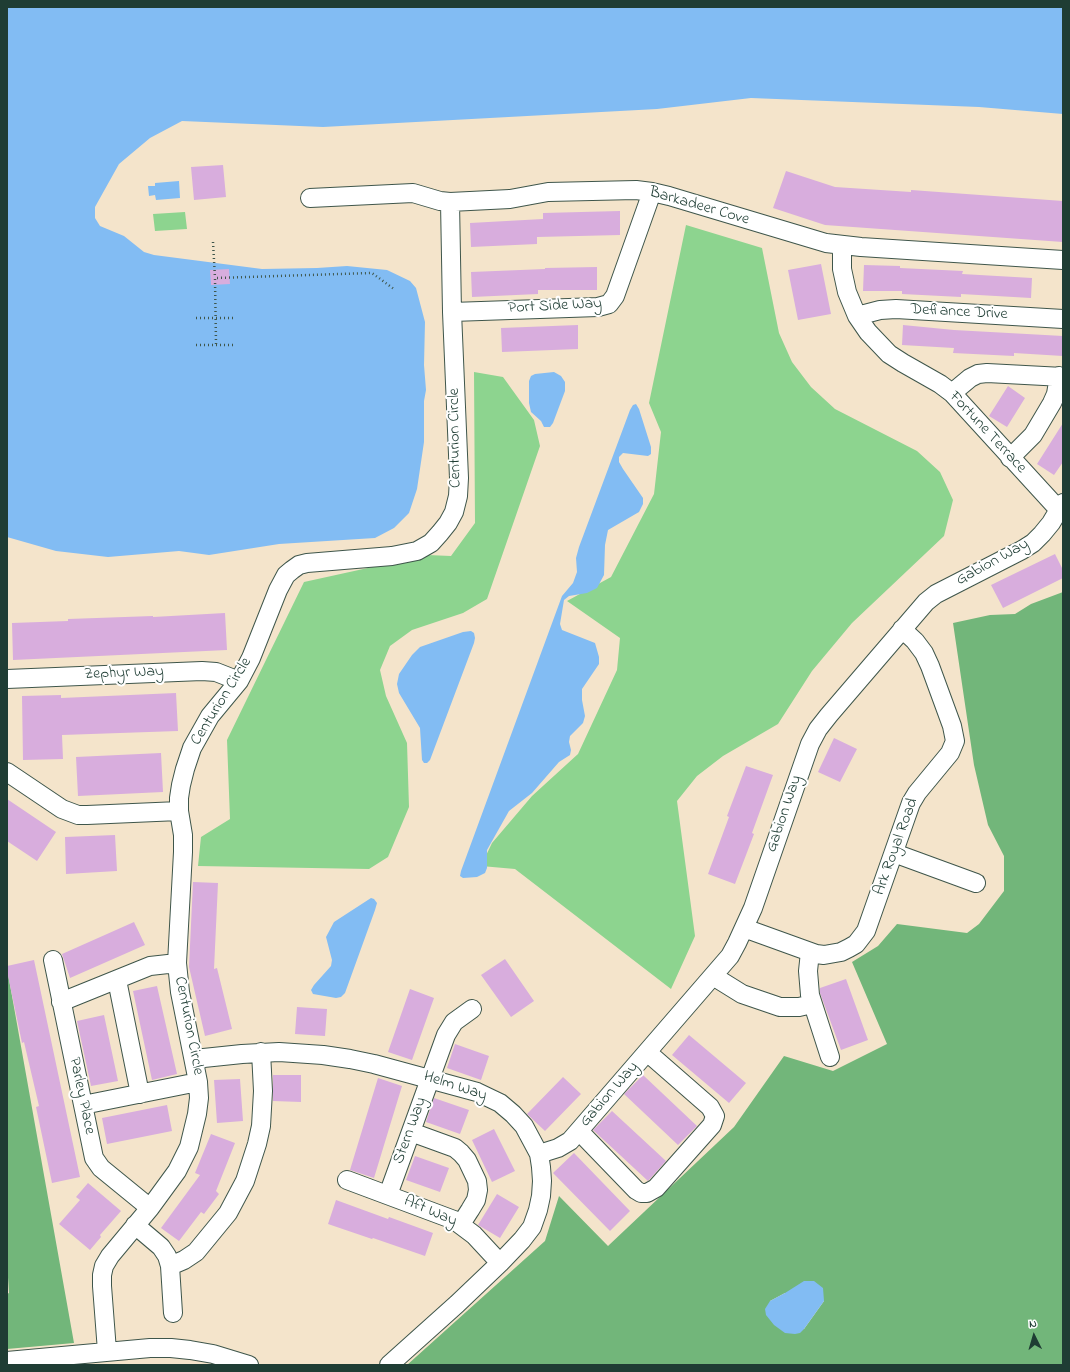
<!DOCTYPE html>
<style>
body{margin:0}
#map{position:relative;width:1070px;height:1372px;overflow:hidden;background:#f4e4cb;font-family:"Indie Flower",sans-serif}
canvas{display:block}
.frame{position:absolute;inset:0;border:8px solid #1f3d34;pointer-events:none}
.north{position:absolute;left:1014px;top:1316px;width:40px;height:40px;-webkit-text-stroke:3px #fff;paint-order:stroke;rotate:355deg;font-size:11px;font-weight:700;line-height:16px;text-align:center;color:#1f3d34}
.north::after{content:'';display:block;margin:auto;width:14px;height:18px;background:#1f3d34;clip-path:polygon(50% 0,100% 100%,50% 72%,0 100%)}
</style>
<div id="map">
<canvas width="1070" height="1372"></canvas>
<div class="frame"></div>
<div class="north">N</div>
</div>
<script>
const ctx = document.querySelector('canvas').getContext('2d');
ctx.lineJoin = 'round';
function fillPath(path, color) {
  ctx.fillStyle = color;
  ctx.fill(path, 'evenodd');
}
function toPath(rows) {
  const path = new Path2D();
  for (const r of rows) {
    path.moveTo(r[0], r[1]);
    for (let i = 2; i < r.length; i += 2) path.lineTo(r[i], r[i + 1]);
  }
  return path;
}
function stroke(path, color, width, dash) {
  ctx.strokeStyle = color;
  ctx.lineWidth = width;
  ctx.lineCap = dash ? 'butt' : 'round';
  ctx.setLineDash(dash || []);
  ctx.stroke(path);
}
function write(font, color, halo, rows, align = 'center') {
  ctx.font = font + ' "Indie Flower",sans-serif';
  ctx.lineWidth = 4;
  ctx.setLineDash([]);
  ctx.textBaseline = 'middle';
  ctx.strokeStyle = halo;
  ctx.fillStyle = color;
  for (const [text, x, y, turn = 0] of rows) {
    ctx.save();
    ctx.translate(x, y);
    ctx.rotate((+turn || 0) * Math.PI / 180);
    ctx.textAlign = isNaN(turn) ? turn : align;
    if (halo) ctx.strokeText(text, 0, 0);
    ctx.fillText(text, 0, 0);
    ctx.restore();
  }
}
const green = toPath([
 [185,212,187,229,155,231,153,214],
 [686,225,762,248,779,333,792,362,811,387,835,409,917,451,940,472,953,500,944,536,852,623,812,671,778,724,723,756,697,776,677,801,695,936,671,989,515,869,481,866,492,843,532,796,578,754,617,670,620,638,567,601,611,577,654,494,661,432,649,403],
 [474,372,503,377,534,420,540,446,487,599,463,613,412,630,390,646,380,670,386,696,407,743,409,807,388,857,369,869,198,866,201,837,230,819,227,740,304,582,427,555,451,556,475,523]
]);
const forest = toPath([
 [1063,592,1063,1365,407,1365,545,1241,559,1196,608,1246,734,1127,784,1056,833,1071,887,1044,852,962,878,946,897,924,967,933,979,924,1004,891,1004,856,988,825,974,765,953,623,990,615,1015,614,1031,604],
 [785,1293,824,1301,804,1329,770,1301],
 [7,968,74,1343,7,1349,7,1294,9,1293,7,1262]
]);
const water = toPath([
 [7,7,1063,7,1063,114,979,107,751,98,657,109,323,127,182,121,150,138,119,164,95,207,95,218,100,226,124,236,144,252,154,255,262,269,317,268,347,266,387,270,410,281,416,288,425,322,424,365,426,390,424,401,424,442,417,489,409,513,394,528,375,538,279,544,209,555,179,551,108,557,56,551,7,537,7,258,8,257,7,252],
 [179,181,180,198,156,200,155,195,149,196,148,186,155,186,155,183],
 [554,372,561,376,565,382,565,391,553,423,550,427,544,427,541,421,531,412,529,403,529,381,531,376,535,374],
 [636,404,639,409,651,447,651,454,648,456,623,453,619,457,619,462,623,469,643,498,643,504,639,512,608,530,605,545,604,575,597,588,587,593,569,596,564,600,560,624,562,630,595,643,599,657,599,664,582,689,582,700,585,716,583,723,570,736,569,742,571,750,570,755,559,762,532,793,509,811,487,850,487,868,485,873,477,877,463,878,460,876,461,871,562,596,573,583,577,572,576,558,579,547,630,410,633,405],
 [471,631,474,633,475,638,474,643,430,760,427,763,424,763,422,760,420,728,399,693,397,684,399,674,412,655,420,647,463,632],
 [371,898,374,899,377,903,375,910,345,993,341,997,336,998,313,994,311,990,314,985,331,966,332,960,326,937,334,922],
 [804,1281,814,1281,823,1288,824,1301,804,1329,800,1333,795,1334,785,1333,774,1325,766,1315,765,1309,770,1301,785,1293]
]);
const building = toPath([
 [223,165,226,197,194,200,191,167],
 [786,171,835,187,911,192,911,190,1063,201,1063,242,825,225,773,208],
 [620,211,620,235,537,237,537,244,471,247,470,223,543,219,543,213],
 [821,264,831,314,798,320,788,270],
 [864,265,900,266,900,268,963,271,962,274,1032,278,1031,298,961,294,961,297,902,294,902,291,863,291],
 [597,267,597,290,538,290,538,294,472,297,471,272,545,269,545,268],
 [229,269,230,284,211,285,210,270],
 [578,325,578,349,502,352,501,328],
 [903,325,954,330,1063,336,1063,356,1014,353,1014,356,953,353,954,348,902,345],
 [1008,386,1025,398,1007,427,989,416],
 [1063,423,1063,462,1054,475,1037,464],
 [1055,554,1063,570,1063,578,1003,608,991,585],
 [225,613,227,650,13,660,12,623,68,621,68,619,153,616,153,617],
 [176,693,178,731,62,735,63,759,23,760,22,696,61,695,61,698],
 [834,738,857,749,840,782,818,772],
 [161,753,163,792,78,796,76,757],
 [746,766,773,775,752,833,754,834,735,884,708,874,729,817,727,816],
 [7,799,56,832,37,861,7,841],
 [115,835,117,871,66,874,65,837],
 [193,882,218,883,214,969,217,968,232,1029,205,1036,189,967],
 [134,922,145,945,70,978,62,954],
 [505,959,534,1001,511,1017,481,975],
 [34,960,80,1177,52,1183,36,1107,39,1106,24,1042,22,1043,7,971,7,966],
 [846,979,868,1040,841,1050,820,993,820,988],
 [157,986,177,1074,152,1080,133,991],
 [410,989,434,998,412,1060,388,1052],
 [297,1007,327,1009,325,1036,295,1034],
 [104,1015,118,1081,91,1086,77,1021],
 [689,1035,746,1083,729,1103,672,1055],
 [455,1044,489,1056,481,1080,447,1068],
 [273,1075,301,1075,301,1102,273,1101],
 [643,1075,697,1126,678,1145,624,1094],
 [563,1077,581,1094,545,1131,527,1114],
 [378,1078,402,1086,374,1178,350,1170],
 [240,1079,243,1121,217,1123,214,1080],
 [434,1098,469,1110,460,1134,426,1122],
 [167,1105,172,1131,107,1144,102,1118],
 [612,1111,666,1161,648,1181,593,1130],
 [494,1129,515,1171,492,1182,472,1140],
 [211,1134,235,1143,216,1191,219,1194,204,1214,201,1212,179,1241,161,1228,200,1175,195,1173],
 [574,1153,630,1211,610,1231,553,1173],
 [415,1156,449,1168,440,1192,406,1180],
 [88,1183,121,1211,100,1235,101,1237,90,1250,59,1224,80,1200,76,1197],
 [497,1194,519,1207,500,1238,478,1225],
 [336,1200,388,1219,389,1217,433,1233,425,1256,373,1238,372,1239,328,1224]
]);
const path = toPath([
 [213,242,215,278],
 [196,318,236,318],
 [216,344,215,278,372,273,394,289],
 [196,345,236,345]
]);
const minor = toPath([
 [310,198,413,193,440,201,450,202,510,199,548,192,636,190,652,192,669,196,826,243,861,247,1063,260],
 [842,245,842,269,847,292,857,316,868,332,889,354,903,363,940,384,952,393,1059,510],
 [452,312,598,307,609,304,615,296,652,192],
 [857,316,880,310,896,309,1063,319],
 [952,393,970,378,978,374,987,373,1063,377],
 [1010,458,1033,435,1052,403,1056,394,1059,376],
 [7,679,202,671,216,672,239,681],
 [7,772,62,809,78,815,87,815,179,811],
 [894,853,976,883],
 [744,928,816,954,824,955,841,952,849,948,856,944,866,931,911,803,917,793,950,753,955,741,952,726,930,666,924,653,915,641,902,629],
 [810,952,808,971,810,995,830,1057],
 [53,960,94,1158,101,1168,150,1208],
 [713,976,742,994,780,1007,799,1007,812,1004],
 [117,980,140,1094],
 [61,1002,150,966,177,963],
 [194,1059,242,1054,279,1052,323,1055,350,1059,374,1064,477,1092,500,1103,513,1114,524,1126,539,1154,541,1167,542,1181,541,1196,538,1210,532,1227,522,1240,500,1263,457,1304,389,1365],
 [83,1105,198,1082],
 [579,1131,636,1190,641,1193,647,1193,656,1188,712,1125,715,1116,710,1107,647,1052],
 [411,1132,455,1148,461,1153,467,1160,477,1181,478,1190,476,1200,470,1210,461,1224],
 [539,1154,558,1148,570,1141,730,956,737,943,753,908,810,744,818,729,829,715,926,602,936,594,1022,550,1033,543,1042,534,1051,523,1063,503],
 [347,1180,454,1220,474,1235,500,1263],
 [388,1195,446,1035,454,1022,472,1009],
 [135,1225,161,1247,167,1256,170,1266,173,1313],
 [170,1266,184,1260,196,1252,228,1213,245,1181,257,1144,261,1126,263,1091,261,1052],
 [107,1351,102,1286,102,1275,104,1266,110,1256,150,1208,177,1171,189,1147,197,1114,199,1098,198,1082,180,992,177,963,183,852,183,835,179,811,179,798,181,785,185,769,192,748,210,716,239,681,251,658,278,590,286,575,292,570,299,565,307,563,392,556,417,551,431,543,440,533,448,523,454,512,458,496,459,478,452,312,450,202],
 [7,1361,150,1348,171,1348,190,1350,213,1354,249,1365]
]);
const streetNames = [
 ["Barkadeer Cove",699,207,16],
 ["Port Side Way",555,307,-3],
 ["Defiance Drive",959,313,3],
 ["Fortune Terrace",987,433,47],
 ["Centurion Circle",456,438,-91],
 ["Gabion Way",993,563,-29],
 ["Zephyr Way",124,674,-2],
 ["Centurion Circle",222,702,-58],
 ["Gabion Way",785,814,-71],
 ["Ark Royal Road",897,847,-70],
 ["Centurion Circle",188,1026,79],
 ["Helm Way",455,1087,18],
 ["Gabion Way",610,1095,-49],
 ["Parley Place",81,1096,78],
 ["Stern Way",411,1131,-70],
 ["Aft Way",430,1212,23]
];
fillPath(green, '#8dd48f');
fillPath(forest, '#72b67a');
fillPath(water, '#82bcf3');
fillPath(building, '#d8addd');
stroke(minor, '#3f564b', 20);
stroke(path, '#3f564b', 2.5, [1, 3]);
stroke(minor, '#fff', 18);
write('16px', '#1f3d34', '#fff', streetNames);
</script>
